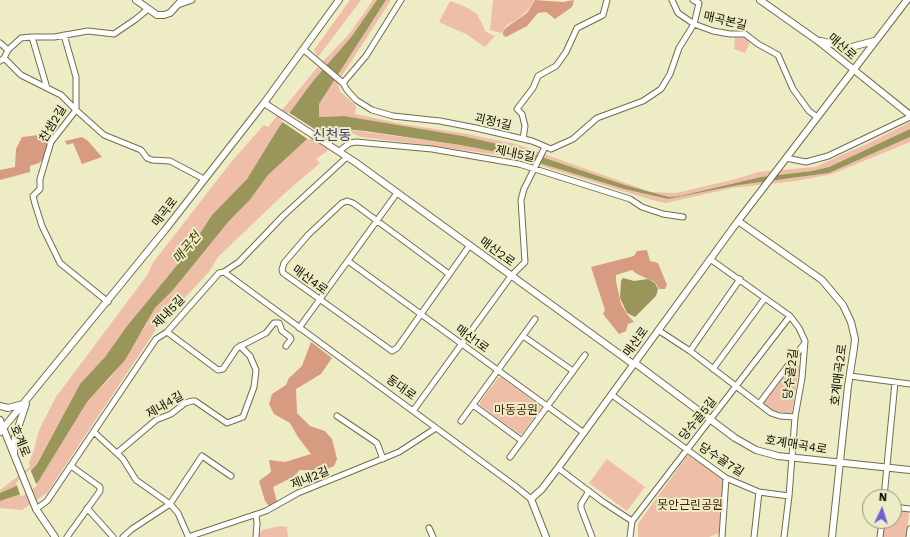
<!DOCTYPE html>
<meta charset="utf-8">
<style>
body{margin:0}
#map{position:relative;width:910px;height:537px;overflow:hidden;background:#eeecc5;font-family:"Work Sans",sans-serif}
canvas{display:block}
.north{position:absolute;left:862px;top:489px;width:40px;height:40px;box-sizing:border-box;background:#eeecc5;border:1px solid #959377;border-radius:50%;rotate:4deg;font-size:11px;font-weight:700;line-height:16px;text-align:center;color:#0f0e03}
.north::after{content:'';display:block;margin:auto;width:14px;height:18px;background:#6f61db;clip-path:polygon(50% 0,100% 100%,50% 72%,0 100%)}
</style>
<div id="map">
<canvas width="910" height="537"></canvas>
<div class="north">N</div>
</div>
<script>
const ctx = document.querySelector('canvas').getContext('2d');
ctx.lineJoin = 'round';
function fillPath(path, color) {
  ctx.fillStyle = color;
  ctx.fill(path, 'evenodd');
}
function toPath(rows) {
  const path = new Path2D();
  for (const r of rows) {
    path.moveTo(r[0], r[1]);
    for (let i = 2; i < r.length; i += 2) path.lineTo(r[i], r[i + 1]);
  }
  return path;
}
function stroke(path, color, width, dash) {
  ctx.strokeStyle = color;
  ctx.lineWidth = width;
  ctx.lineCap = dash ? 'butt' : 'round';
  ctx.setLineDash(dash || []);
  ctx.stroke(path);
}
function write(font, color, halo, rows, align = 'center') {
  ctx.font = font + ' "Work Sans","Noto Sans KR",sans-serif';
  ctx.lineWidth = 4;
  ctx.setLineDash([]);
  ctx.textBaseline = 'middle';
  ctx.strokeStyle = halo;
  ctx.fillStyle = color;
  for (const [text, x, y, turn = 0] of rows) {
    ctx.save();
    ctx.translate(x, y);
    ctx.rotate((+turn || 0) * Math.PI / 180);
    ctx.textAlign = isNaN(turn) ? turn : align;
    if (halo) ctx.strokeText(text, 0, 0);
    ctx.fillText(text, 0, 0);
    ctx.restore();
  }
}
const green = toPath([
 [350,0,361,0,318,57,314,50],
 [373,0,377,0,352,36,313,81,279,127,247,179,212,215,187,253,127,326,105,357,80,384,37,463,16,486,0,493,0,490,30,467,29,463,34,450,39,430,56,397,148,274,152,264,232,161,264,125,268,127,316,69,350,33],
 [386,0,391,0,338,82,340,91,356,106,355,114,402,124,462,133,516,144,651,192,676,193,736,179,758,172,815,167,869,143,910,122,910,129,829,167,812,171,761,177,680,196,669,197,625,185,515,148,463,136,344,116,319,117,319,104],
 [493,0,534,0,534,1,526,12,515,21,507,25,501,33,490,30],
 [450,1,464,6,477,14,486,32,495,36,485,47,466,34,439,22],
 [735,37,744,38,750,42,745,53,734,49],
 [344,129,460,145,513,155,624,189,668,199,739,185,829,173,910,137,910,142,832,174,796,181,732,188,666,203,652,200,513,157,434,146,361,137,351,133,344,134,338,138,326,152,316,159,320,163,285,193,218,257,209,272,159,325,47,493,22,510,0,508,0,501,27,492,38,482,87,402,112,376,144,328,155,308,173,290,229,221,249,201,268,175,317,130],
 [794,364,799,365,799,368,792,412,789,414,772,410,764,405,764,401],
 [501,377,540,406,540,409,522,434,519,434,480,405,480,402,498,378],
 [687,456,689,456,721,477,723,482,719,533,709,537,638,537,638,524],
 [607,459,645,487,627,511,589,483],
 [894,510,907,511,909,515,906,537,883,537,885,521,894,521],
 [280,526,287,527,288,537,257,537,262,530]
]);
const forest = toPath([
 [535,0,563,2,574,0,572,7,555,19,546,12,538,13,527,26,506,37,503,35,503,31,507,27,527,13],
 [39,135,48,142,45,157,39,163,30,166,30,172,0,180,0,170,15,167,16,149,22,137],
 [82,137,88,141,102,157,82,164,73,143,67,145,65,141],
 [647,250,650,261,658,263,667,285,665,289,659,289,655,282,637,274,632,270,616,275,616,281,621,304,627,314,634,322,628,324,626,331,619,334,603,314,605,310,591,267,634,256,637,251],
 [311,342,332,358,321,374,296,389,297,413,310,426,325,431,332,439,337,459,334,466,323,471,300,470,293,477,273,487,277,502,269,506,265,501,259,481,271,472,269,460,285,462,311,454,298,437,290,423,274,414,269,404,272,394,286,385,289,378,302,366]
]);
const water = toPath([
 [377,0,386,0,319,104,319,117,344,116,463,136,515,148,625,185,669,197,680,196,761,177,812,171,829,167,910,129,910,137,829,173,739,185,668,199,624,189,513,155,460,145,365,131,344,129,317,130,268,175,249,201,229,221,173,290,155,308,125,360,87,402,38,482,27,492,0,501,0,493,16,486,37,464,80,384,105,357,127,326,187,253,212,215,247,179,279,127,313,81,352,36],
 [623,278,634,281,648,279,655,283,658,289,656,296,635,317,627,313,620,298,621,281]
]);
const pier = toPath([
 [288,112,319,132,309,140,281,121],
 [30,469,37,486,21,497,16,483]
]);
const minor = toPath([
 [401,0,366,56,343,83,347,90,356,100,372,110,393,116,440,121,476,128,532,141,551,149,573,139,597,118,643,101,661,89,670,74,679,48,694,24,699,3,693,0],
 [672,0,678,13,694,24,713,31,730,34,745,34,758,44,778,55,793,89,809,111,817,117],
 [178,5,192,0],
 [64,35,76,77,76,110,104,135,141,150,147,158,152,160,170,161,204,179],
 [32,37,47,88,61,95,76,110,51,142,40,179,40,189,33,196,35,204,42,226,60,263,108,302],
 [0,43,8,50],
 [303,49,343,83],
 [4,58,21,75,47,88],
 [0,61,4,58,8,50,21,38,32,37,54,37,88,31,114,34,136,19,148,9],
 [523,139,525,126,522,114,517,109,533,88,538,76,556,66,566,52,577,28,603,15,607,0],
 [339,151,350,143,356,142,432,149,519,164,630,199,642,207,663,214,683,217],
 [786,158,806,162,828,156,910,117],
 [710,259,790,316,799,328,805,341,802,378,795,417,789,496,784,537],
 [348,261,584,433],
 [224,272,515,486,531,499],
 [449,274,353,203,347,201,342,203,308,235,284,263,282,270,283,273,392,351,397,348,421,314,470,245],
 [299,328,397,193],
 [658,330,690,351,771,413,780,416,795,417],
 [167,332,218,370,223,369,237,348,266,333,274,323,279,323,282,331,290,337,291,339,286,346],
 [523,336,573,371],
 [690,351,740,279],
 [713,369,765,298],
 [850,376,910,384],
 [612,395,726,478,759,492,789,496],
 [759,404,804,344],
 [473,405,522,441],
 [413,411,511,276,525,262,521,200,524,189,545,147],
 [337,416,377,443,383,459],
 [461,421,535,319],
 [94,432,123,459,136,480,170,504,178,513,188,536],
 [117,453,156,420,171,414,185,403,192,401,195,401,227,423,243,417,254,387,256,370,250,356,240,346],
 [510,457,585,355],
 [558,468,603,502,632,521],
 [589,491,581,504,581,508,592,537],
 [884,497,895,382],
 [894,507,910,509],
 [87,508,113,537],
 [36,509,47,501,156,339,167,332,219,273,224,272,239,262,283,216,347,157],
 [256,515,257,524,256,537],
 [429,528,433,537],
 [67,537,100,491,100,487,71,466],
 [123,537,132,529,170,504,202,456,231,476],
 [188,537,266,511,298,493,399,452,436,428],
 [630,537,632,521,790,316],
 [722,537,726,478],
 [754,537,759,492],
 [880,537,882,521],
 [909,537,910,529]
]);
const tertiary = toPath([
 [136,0,157,15,164,15,170,13,182,0],
 [760,0,818,41,910,115],
 [821,41,848,48,874,41],
 [264,103,355,162,633,364],
 [738,221,822,280,843,305,851,322,855,339,854,348,848,386,832,537],
 [635,363,735,438,756,450,778,456,910,470],
 [0,406,8,408,23,404],
 [0,420,36,509,55,537],
 [0,432,165,230,264,103,339,0],
 [14,453,15,437,26,404],
 [546,537,531,499,542,489,558,468,738,221,907,0]
]);
const streetNames = [
 ["매곡본길",725,21,13],
 ["매산로",842,47,41],
 ["괴정1길",493,122,13],
 ["찬샘2길",53,124,-59],
 ["제내5길",515,154,12],
 ["매곡로",165,212,-53],
 ["매산2로",497,252,36],
 ["매산4로",310,280,36],
 ["제내5길",169,312,-46],
 ["매산1로",472,339,36],
 ["매산로",636,342,-54],
 ["당수골2길",791,374,-83],
 ["호계매곡2로",839,375,-83],
 ["동대로",401,388,36],
 ["제내4길",165,405,-30],
 ["당수골5길",698,419,-51],
 ["호계로",20,441,68],
 ["호계매곡4로",796,445,9],
 ["당수골7길",721,460,33],
 ["제내2길",310,478,-22]
];
const parkNames = [
 ["마동공원",516,410],
 ["못안근린공원",690,505]
];
const waterNames = [
 ["매곡천",187,248,-50]
];
const quarterNames = [
 ["신천동",332,136]
];
fillPath(green, '#eebea9');
fillPath(forest, '#d79b81');
fillPath(water, '#9a955a');
fillPath(pier, '#eeecc5');
stroke(minor, '#706e4b', 7);
stroke(tertiary, '#706e4b', 8);
stroke(minor, '#fff', 5);
stroke(tertiary, '#fff', 6);
write('12px', '#0f0e03', '#eeecc5', streetNames);
write('12px', '#451e0c', '#eeecc5', parkNames);
write('italic 13px', '#3f3b09', '#eeecc5', waterNames);
write('14px', '#423d7a', '#eeecc5', quarterNames);
</script>
